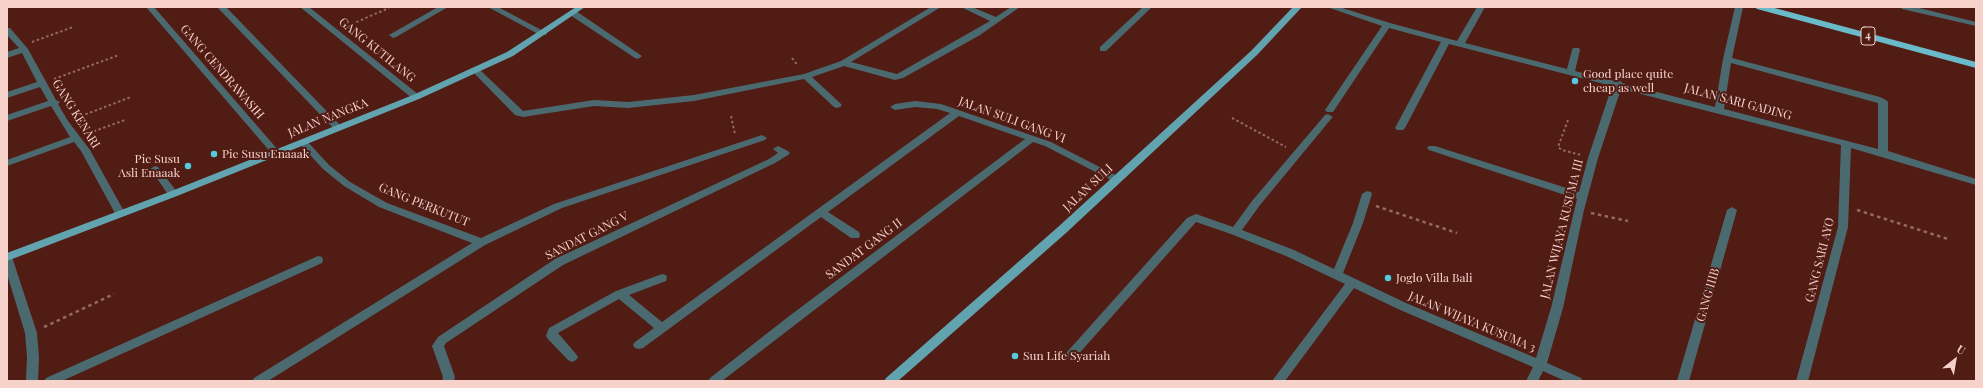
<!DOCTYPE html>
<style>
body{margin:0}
#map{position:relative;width:1983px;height:388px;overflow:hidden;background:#511c14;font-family:"Playfair Display",serif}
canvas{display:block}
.frame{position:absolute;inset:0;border:8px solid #f6d2cb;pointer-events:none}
.north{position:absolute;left:1935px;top:340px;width:40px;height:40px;-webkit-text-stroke:3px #511c14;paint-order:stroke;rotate:31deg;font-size:11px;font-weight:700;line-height:16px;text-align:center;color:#f6d2cb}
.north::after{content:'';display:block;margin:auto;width:14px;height:18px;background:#f6d2cb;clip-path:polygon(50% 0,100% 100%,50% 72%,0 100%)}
</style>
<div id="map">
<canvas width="1983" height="388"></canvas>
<div class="frame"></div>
<div class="north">U</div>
</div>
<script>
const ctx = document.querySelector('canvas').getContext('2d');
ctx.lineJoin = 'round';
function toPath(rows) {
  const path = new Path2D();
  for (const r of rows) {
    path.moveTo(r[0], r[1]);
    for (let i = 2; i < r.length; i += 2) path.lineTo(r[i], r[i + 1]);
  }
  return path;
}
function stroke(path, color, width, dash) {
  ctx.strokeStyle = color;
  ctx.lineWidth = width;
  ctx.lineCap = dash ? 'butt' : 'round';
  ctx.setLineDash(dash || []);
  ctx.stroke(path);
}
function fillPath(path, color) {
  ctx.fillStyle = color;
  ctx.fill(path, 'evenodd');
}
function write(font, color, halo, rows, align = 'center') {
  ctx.font = font + ' "Playfair Display",serif';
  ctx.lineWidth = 4;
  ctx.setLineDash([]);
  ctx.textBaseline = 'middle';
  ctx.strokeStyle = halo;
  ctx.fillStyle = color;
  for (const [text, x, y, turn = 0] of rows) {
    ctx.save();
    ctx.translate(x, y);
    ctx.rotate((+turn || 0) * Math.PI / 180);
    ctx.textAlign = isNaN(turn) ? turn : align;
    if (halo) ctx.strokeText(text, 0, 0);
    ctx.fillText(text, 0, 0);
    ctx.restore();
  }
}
const pathFar1 = toPath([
 [347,26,389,8],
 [32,42,73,27],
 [792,58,798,66],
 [54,79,119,55],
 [731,116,735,134],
 [76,118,131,97],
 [1232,118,1286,147],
 [1568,120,1558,147,1562,150,1581,155],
 [89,133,125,120]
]);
const path = toPath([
 [1376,206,1457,233],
 [1857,210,1948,239],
 [1591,213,1628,221],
 [44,327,114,294]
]);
const minor = toPath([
 [146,7,154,7,279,151,281,153,279,155,273,155,146,7],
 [217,7,226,7,341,126,343,128,341,130,335,130,217,7],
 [300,7,309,7,419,95,421,97,419,99,413,99,300,7],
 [438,7,448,7,396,37,393,38,389,35,438,7],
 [488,7,498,7,547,33,546,35,540,35,488,7],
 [931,7,941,7,851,62,897,74,990,21,961,7,972,7,996,17,1011,7,1020,7,980,35,903,78,895,80,844,66,812,77,840,103,842,105,840,107,837,108,834,107,804,79,694,101,628,108,594,106,523,117,515,115,471,70,472,68,478,68,523,111,594,100,628,102,694,95,804,74,841,61,931,7],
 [1143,7,1152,7,1106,51,1100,51,1100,47,1143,7],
 [1327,7,1339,7,1390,23,1457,41,1477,7,1485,7,1465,43,1567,69,1572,50,1573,48,1579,48,1580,50,1575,71,1615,81,1621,81,1622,83,1715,107,1723,59,1735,7,1743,7,1732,58,1880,97,1886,100,1888,102,1888,151,1976,179,1976,185,1851,148,1848,227,1808,381,1796,381,1838,227,1841,145,1621,89,1598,158,1584,210,1563,308,1547,363,1581,378,1583,381,1565,381,1543,371,1538,381,1526,381,1533,367,1398,309,1354,288,1285,381,1272,381,1345,284,1286,256,1231,234,1196,222,1075,358,1071,360,1067,358,1065,355,1067,352,1187,218,1196,214,1233,227,1252,201,1325,115,1328,114,1333,117,1331,119,1260,205,1242,230,1294,250,1334,269,1353,223,1362,194,1367,191,1371,192,1372,194,1363,223,1343,273,1406,303,1536,358,1551,308,1577,199,1429,150,1427,148,1429,146,1435,146,1579,192,1588,158,1612,86,1449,44,1405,128,1403,130,1397,130,1395,128,1441,42,1389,28,1333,112,1327,112,1325,110,1382,26,1327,7],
 [1731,63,1878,103,1878,149,1724,109,1731,63],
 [1901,7,1915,7,1976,22,1976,26,1902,9,1901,7],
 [570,11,576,11,642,56,638,59,635,58,570,15,570,11],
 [7,28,10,28,28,49,56,100,60,102,58,104,68,121,90,150,125,213,124,215,116,215,81,151,74,142,7,166,7,160,70,137,51,106,7,121,7,115,48,101,40,87,7,98,7,92,37,82,22,53,7,58,7,52,19,48,7,35,7,28],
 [915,101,941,104,1051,142,1119,177,1121,179,1116,182,1113,181,1045,146,1033,142,722,381,708,381,710,378,788,317,1025,139,959,116,828,212,859,232,860,235,859,238,851,238,821,217,643,348,639,349,635,348,633,345,635,342,654,328,619,299,558,333,576,354,578,357,576,360,572,362,568,360,548,339,546,336,549,328,616,291,662,274,666,275,667,278,666,281,629,295,662,322,950,113,937,109,915,107,895,110,890,107,895,104,915,101],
 [762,135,767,138,765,140,562,208,485,245,268,381,252,381,254,378,472,243,379,207,344,186,323,169,300,144,298,142,300,140,306,140,329,165,350,182,387,203,481,238,554,204,762,135],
 [778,146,788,151,790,153,788,155,775,163,563,265,446,343,444,346,455,377,454,381,442,381,443,377,432,346,438,337,555,259,769,159,778,153,773,149,778,146],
 [155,166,158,167,177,192,178,194,177,196,169,196,152,171,150,169,155,166],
 [1732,207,1737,210,1689,381,1677,381,1727,210,1732,207],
 [7,253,11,254,12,257,37,333,39,357,38,381,26,381,27,357,25,333,7,274,7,253],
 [318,256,322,257,323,260,322,263,62,381,44,381,46,378,318,256]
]);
const major = toPath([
 [576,7,585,7,513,56,419,99,177,196,7,261,7,253,169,192,413,95,507,52,576,7],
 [1293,7,1302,7,1257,55,1066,233,898,381,884,381,886,378,1058,227,1251,51,1293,7]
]);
const highway = toPath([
 [1755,7,1771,7,1976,62,1976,68,1757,9,1755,7]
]);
const markers = [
 [1575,81,4,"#54cade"],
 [214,154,4,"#54cade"],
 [188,166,4,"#54cade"],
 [1388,278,4,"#54cade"],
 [1015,356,4,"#54cade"]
];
const shields = [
 [1868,36,14]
];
const shieldNames = [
 ["4",1868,36]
];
const streetNames = [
 ["GANG KUTILANG",377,50,39],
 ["GANG CENDRAWASIH",222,72,49],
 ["JALAN SARI GADING",1738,102,15],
 ["GANG KENARI",76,114,58],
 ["JALAN NANGKA",328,118,-22],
 ["JALAN SULI GANG VI",1012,120,20],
 ["JALAN SULI",1088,188,-43],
 ["GANG PERKUTUT",424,205,22],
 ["JALAN WIJAYA KUSUMA III",1562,229,-76],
 ["SANDAT GANG V",587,236,-27],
 ["SANDAT GANG II",864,249,-37],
 ["GANG SARI AYO",1820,260,-76],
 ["GANG IIIB",1708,295,-74],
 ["JALAN WIJAYA KUSUMA 3",1472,322,23]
];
const poiNames = [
 ["Good place quite",1583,74],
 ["cheap as well",1583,88],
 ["Pie Susu Enaaak",222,154],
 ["Pie Susu",180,159,"right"],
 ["Asli Enaaak",180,173,"right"],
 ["Joglo Villa Bali",1396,278],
 ["Sun Life Syariah",1023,356]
];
stroke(pathFar1, '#966861', 2, [2.5, 2.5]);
stroke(path, '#966861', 2.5, [3.5, 3.5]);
fillPath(minor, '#4b6a70');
fillPath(major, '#61a4b0');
fillPath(highway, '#69bbc9');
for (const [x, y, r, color] of markers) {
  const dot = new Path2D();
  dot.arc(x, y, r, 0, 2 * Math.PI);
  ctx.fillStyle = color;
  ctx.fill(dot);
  stroke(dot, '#511c14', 1.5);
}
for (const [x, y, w] of shields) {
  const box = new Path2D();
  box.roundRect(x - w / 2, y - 9, w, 18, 3);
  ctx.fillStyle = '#511c14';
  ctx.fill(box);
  stroke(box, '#f6d2cb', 1);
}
write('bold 11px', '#f6d2cb', null, shieldNames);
write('12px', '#f6d2cb', '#511c14', streetNames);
write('12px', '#f6d2cb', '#511c14', poiNames, 'left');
</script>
